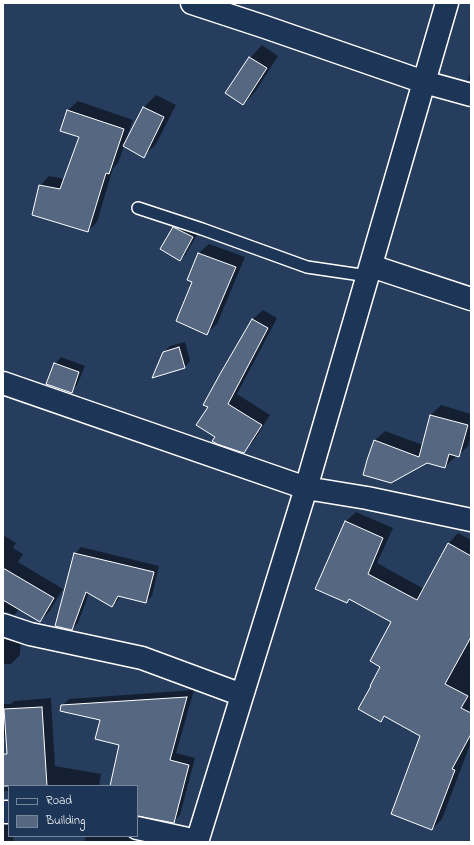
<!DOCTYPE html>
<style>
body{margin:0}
#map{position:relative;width:474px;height:845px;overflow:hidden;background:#263d5e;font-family:"Indie Flower",sans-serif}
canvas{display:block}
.frame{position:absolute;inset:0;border:4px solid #fff;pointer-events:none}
.legend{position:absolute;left:8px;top:785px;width:130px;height:52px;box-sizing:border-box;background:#1d3557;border:1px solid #77869a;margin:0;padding:5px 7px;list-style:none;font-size:12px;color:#fff}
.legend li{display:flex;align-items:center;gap:8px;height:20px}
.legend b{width:20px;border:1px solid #77869a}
</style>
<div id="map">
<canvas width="474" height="845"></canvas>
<div class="frame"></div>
<ul class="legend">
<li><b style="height:5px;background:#1d3557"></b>Road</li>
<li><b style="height:11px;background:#556781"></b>Building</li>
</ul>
</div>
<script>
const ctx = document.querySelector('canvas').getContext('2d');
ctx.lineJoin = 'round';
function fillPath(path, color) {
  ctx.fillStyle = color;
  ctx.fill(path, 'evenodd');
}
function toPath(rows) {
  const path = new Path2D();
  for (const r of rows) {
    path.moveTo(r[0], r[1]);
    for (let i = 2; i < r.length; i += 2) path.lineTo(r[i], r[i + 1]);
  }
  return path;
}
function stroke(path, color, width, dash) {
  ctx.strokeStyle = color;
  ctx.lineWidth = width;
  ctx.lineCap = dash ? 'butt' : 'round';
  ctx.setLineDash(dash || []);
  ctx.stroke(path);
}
const shadow = toPath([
 [262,45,278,56,255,92,243,104,250,58],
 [471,70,471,81,468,80],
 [156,95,176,105,156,144,144,156,124,146,118,163,113,168,97,222,88,231,40,186,49,176,65,179,80,136,62,130,68,110,78,101,133,120,127,137,129,137,144,107],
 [180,221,199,231,186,254,180,260,173,227],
 [209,244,245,257,217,324,207,333,193,282,199,253],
 [263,310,277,318,237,394,270,415,253,442,243,452,216,437,209,407,220,374,253,319],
 [185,342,190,361,184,368,164,352,170,346],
 [61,357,85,366,77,385,71,392,55,364],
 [441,405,471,414,471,437,468,446,459,455,455,454,455,457,445,467,427,462,368,460,375,440,385,431,423,445,431,415],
 [356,512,393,528,377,563,424,589,448,544,458,533,471,540,471,742,442,819,432,829,421,736,386,716,381,721,382,666,393,621,351,598,347,602,345,522],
 [3,535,16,543,13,548,23,554,18,562,63,589,49,612,40,621,20,609,14,615,7,612,3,612],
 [81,547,159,566,152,596,146,602,120,595,118,600,111,606,89,593,78,623,72,629,75,554],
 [3,624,21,632,20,655,11,664,3,664],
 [194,690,176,753,195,758,180,815,173,822,137,815,137,786,111,786,120,744,101,719,62,706,69,699],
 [51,698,55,766,101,774,99,786,9,786,9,791,4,791,9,738,3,738,3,704,11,704,14,701],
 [3,823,9,823,9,836,13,836,14,842,3,842],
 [86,836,137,836,173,842,84,842]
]);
const building = toPath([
 [249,57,267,68,243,105,225,93,249,57],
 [143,107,164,117,144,158,123,146,143,107],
 [67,110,124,129,109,174,106,173,88,232,32,215,39,185,60,189,79,137,60,131,67,110],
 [173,227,193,237,180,261,160,249,173,227],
 [198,253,236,267,207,335,176,321,192,282,187,280,198,253],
 [252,319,268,328,228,404,262,425,244,453,217,444,212,441,215,437,196,425,208,407,203,405,220,374,252,319],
 [179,347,185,368,152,378,163,352,179,347],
 [54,363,79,372,72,393,46,384,54,363],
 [430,415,468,425,459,457,449,454,445,468,427,463,391,483,363,475,367,460,374,440,419,457,430,415],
 [345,521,383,538,368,574,417,600,448,543,471,556,471,637,445,684,468,696,461,708,471,713,471,734,452,769,455,770,432,830,391,814,420,736,384,716,381,722,358,709,371,686,370,686,380,667,370,661,391,622,349,599,347,603,315,589,345,521],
 [74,553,154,572,146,603,118,596,112,607,86,592,72,630,55,626,74,553],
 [3,568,54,598,40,622,3,600,3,568],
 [187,697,170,760,189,765,174,823,137,816,137,786,110,786,119,745,95,739,100,720,60,711,61,705,187,697],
 [42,707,47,786,3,786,3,754,7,754,4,709,42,707]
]);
const service = toPath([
 [138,208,202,229,307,267,368,276]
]);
const minor = toPath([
 [192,3,265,27,424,82,471,95],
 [371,266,471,299],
 [3,383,306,488,367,498,471,520],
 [3,625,30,634,142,658,242,695],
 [3,812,9,812],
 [137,828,197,841],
 [197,842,306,488,447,3]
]);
fillPath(shadow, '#0007');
fillPath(building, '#556781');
stroke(building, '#fff', 1);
stroke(service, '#fff', 14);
stroke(minor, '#fff', 25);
stroke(service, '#1d3557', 11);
stroke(minor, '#1d3557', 22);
</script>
